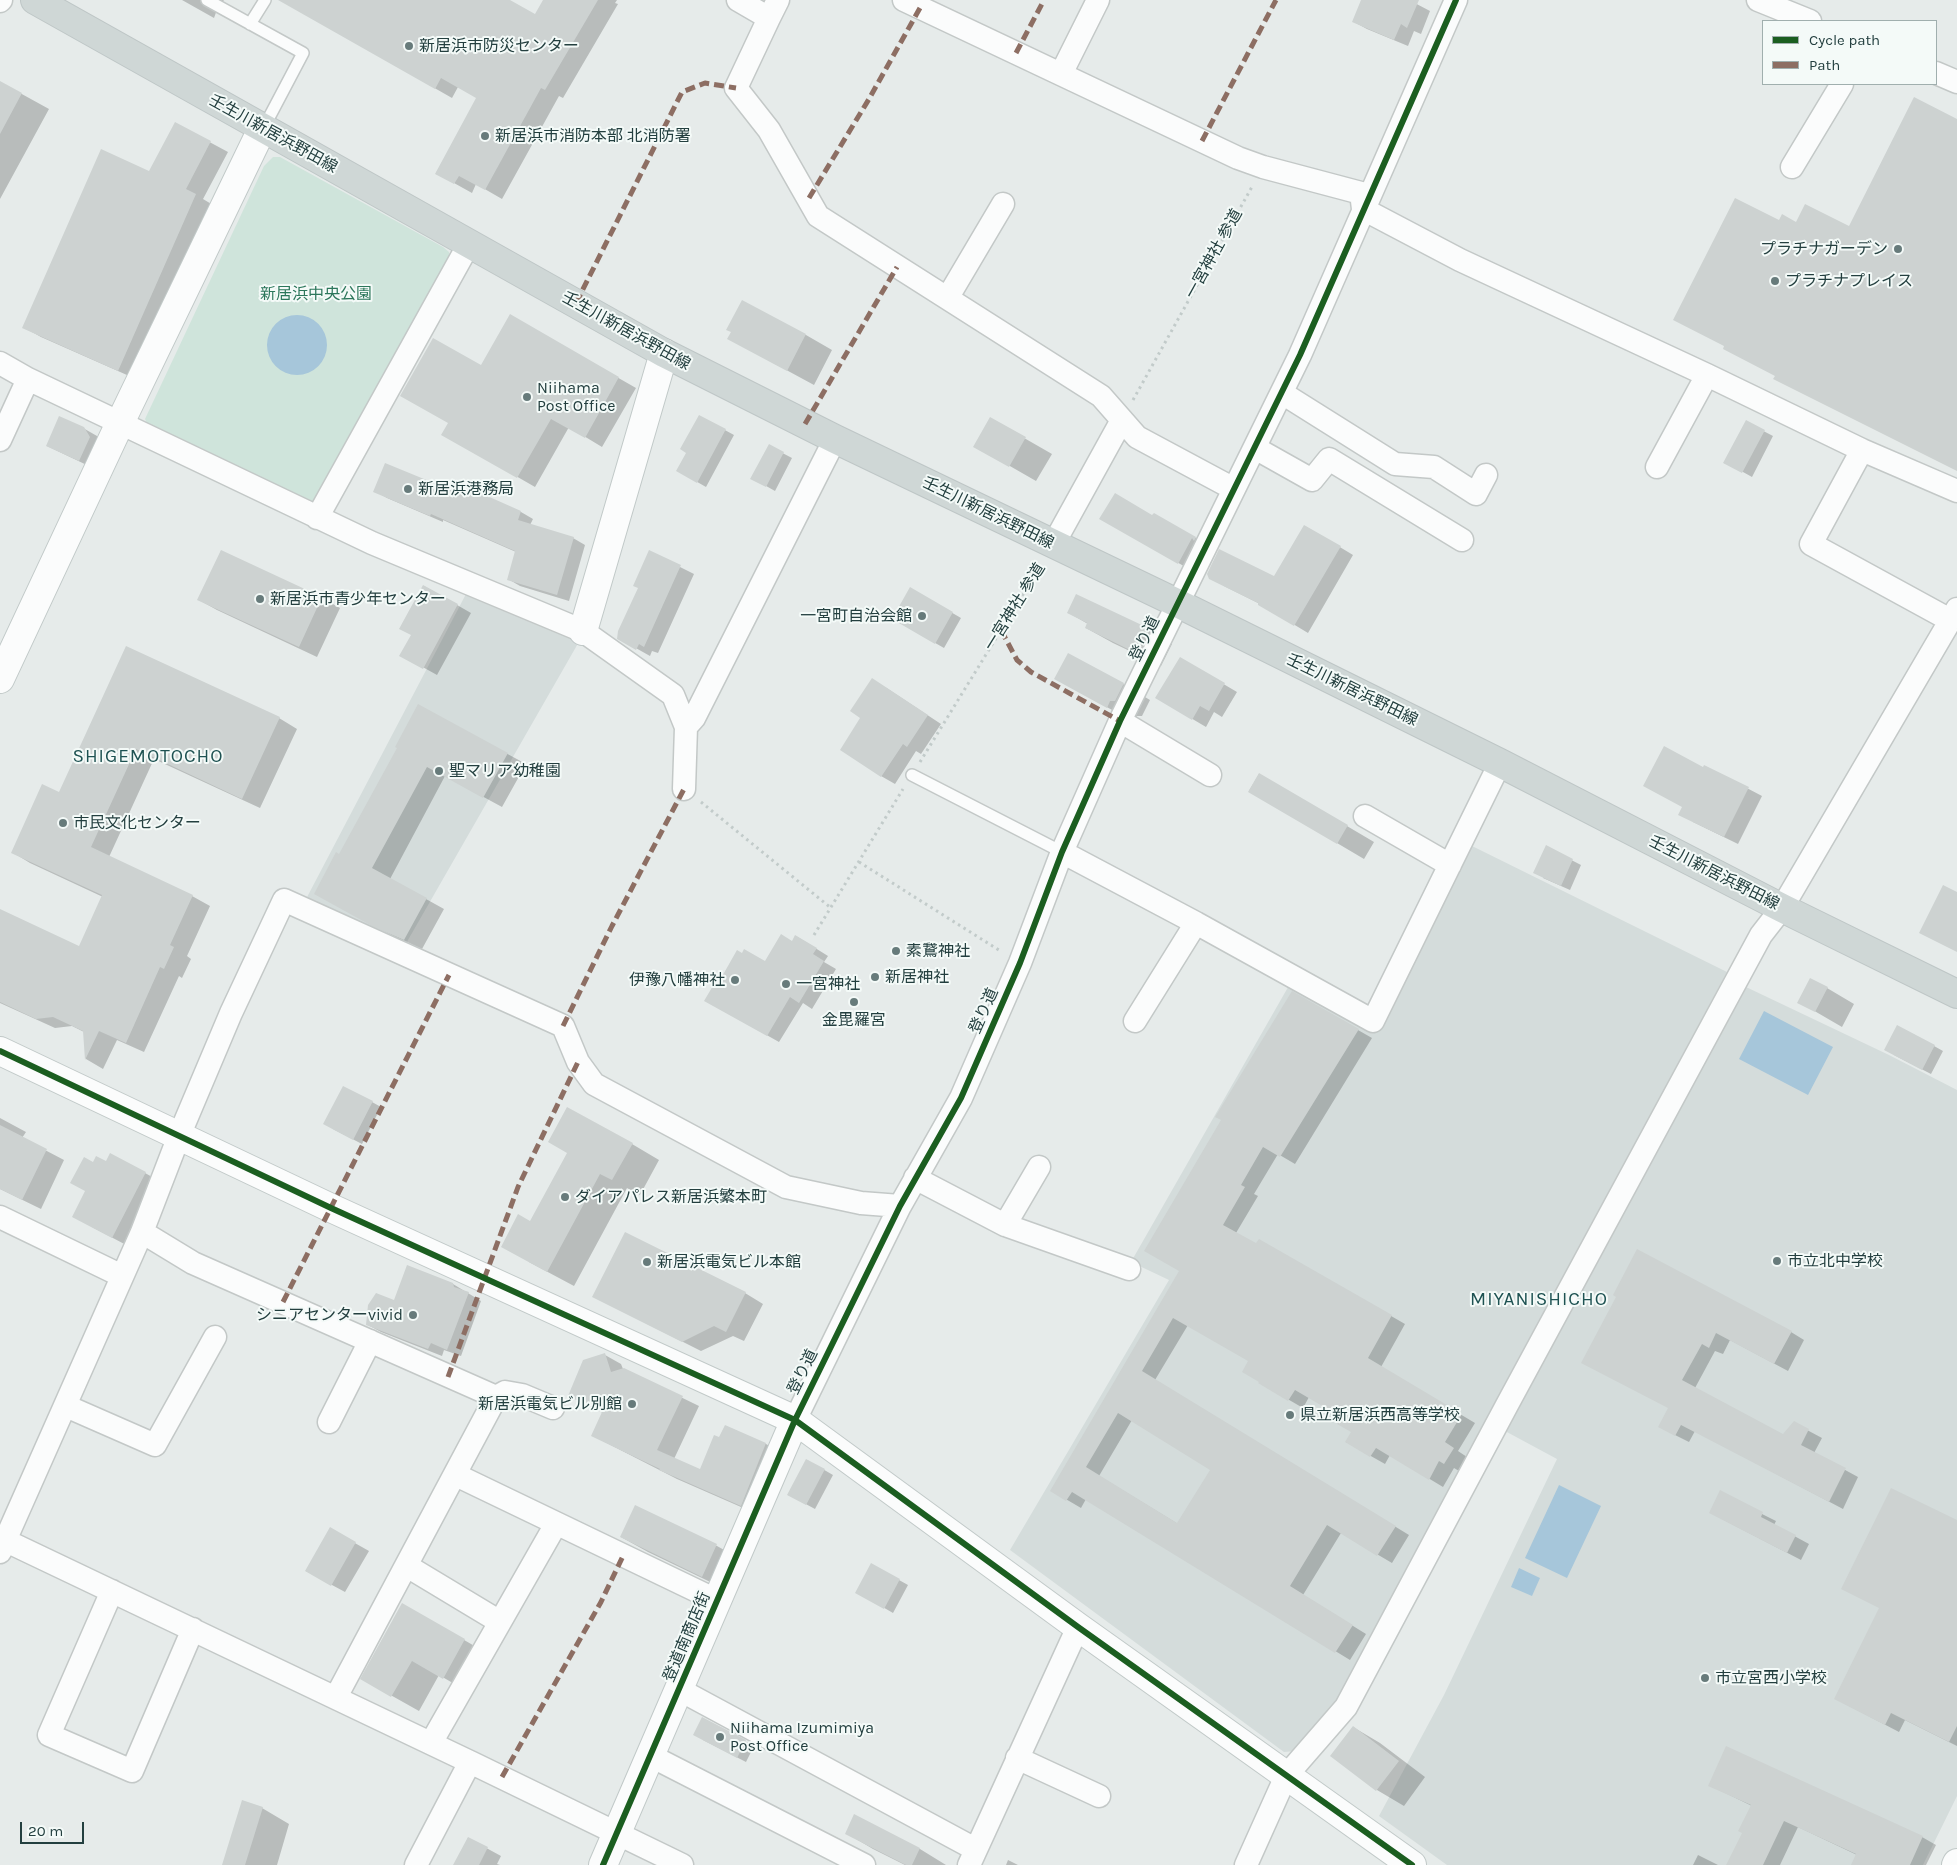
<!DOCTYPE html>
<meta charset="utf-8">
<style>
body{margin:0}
#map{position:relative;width:1957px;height:1865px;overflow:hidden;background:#e6ebea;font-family:Karla,sans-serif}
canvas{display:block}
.legend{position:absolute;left:1762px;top:20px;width:175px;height:65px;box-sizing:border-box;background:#f4faf8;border:1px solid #a0afae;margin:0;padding:6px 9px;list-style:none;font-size:15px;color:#233f3f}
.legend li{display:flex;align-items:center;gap:10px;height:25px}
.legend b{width:25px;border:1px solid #a0afae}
.scale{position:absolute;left:20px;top:1822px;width:64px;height:22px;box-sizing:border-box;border:2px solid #233f3f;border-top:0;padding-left:6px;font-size:15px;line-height:18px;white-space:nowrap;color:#233f3f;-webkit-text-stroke:4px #f4faf8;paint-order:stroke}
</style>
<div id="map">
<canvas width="1957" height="1865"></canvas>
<ul class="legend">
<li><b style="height:6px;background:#1b5e20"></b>Cycle path</li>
<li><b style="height:6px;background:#8d6e63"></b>Path</li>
</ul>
<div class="scale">20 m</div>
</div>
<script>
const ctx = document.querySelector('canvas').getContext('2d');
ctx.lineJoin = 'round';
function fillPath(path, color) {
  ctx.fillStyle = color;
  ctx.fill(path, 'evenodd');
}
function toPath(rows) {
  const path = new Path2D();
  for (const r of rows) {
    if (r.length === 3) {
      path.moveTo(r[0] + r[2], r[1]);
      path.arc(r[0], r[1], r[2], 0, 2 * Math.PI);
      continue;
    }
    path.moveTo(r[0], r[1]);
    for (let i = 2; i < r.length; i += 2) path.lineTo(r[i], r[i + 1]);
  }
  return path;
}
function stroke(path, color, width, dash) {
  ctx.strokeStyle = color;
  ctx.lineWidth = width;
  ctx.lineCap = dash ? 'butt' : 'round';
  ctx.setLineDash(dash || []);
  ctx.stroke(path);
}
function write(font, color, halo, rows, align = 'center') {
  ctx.font = font + ' Karla,"Noto Sans JP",sans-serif';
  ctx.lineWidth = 4;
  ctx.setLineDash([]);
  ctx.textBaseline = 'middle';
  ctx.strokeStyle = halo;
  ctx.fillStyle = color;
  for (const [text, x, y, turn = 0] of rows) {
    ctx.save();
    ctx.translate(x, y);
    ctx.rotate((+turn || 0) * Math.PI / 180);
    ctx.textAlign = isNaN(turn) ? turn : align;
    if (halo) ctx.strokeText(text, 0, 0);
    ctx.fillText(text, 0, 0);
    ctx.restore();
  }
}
const built = toPath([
 [466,594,580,640,404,947,305,901],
 [1470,845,1727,972,1337,1701,1296,1751,1284,1752,1010,1550,1169,1280,1131,1262,1291,982,1369,1030],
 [1746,987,1889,1055,1957,1090,1957,1796,1923,1865,1447,1865,1379,1816,1444,1695,1557,1459,1505,1431]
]);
const green = toPath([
 [273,157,280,157,443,247,449,252,450,259,314,505,150,430,145,419,264,166]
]);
const water = toPath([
 [297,345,30],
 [1764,1011,1833,1047,1808,1095,1739,1059],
 [1559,1485,1601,1506,1567,1578,1525,1558],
 [1519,1568,1540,1578,1532,1596,1511,1587]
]);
const shadow = toPath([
 [182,0,224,0,218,7,214,18],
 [285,0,535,16,544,0,617,0,615,3,618,4,563,98,559,96,502,199,476,184,472,193,436,173,478,98,458,87,452,98,284,2],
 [1362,0,1409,0,1430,11,1421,34,1414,31,1408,46,1367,29,1354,22],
 [0,82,49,109,0,199],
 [176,124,228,152,203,199,213,205,136,379,41,337,23,327,149,173],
 [510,316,636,388,602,447,569,427,535,487,443,434],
 [806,335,832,350,814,385,729,339],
 [699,416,734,435,706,487,678,471,688,452],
 [991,419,1052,454,1036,481,975,446],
 [1746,422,1773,436,1752,477,1725,462],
 [83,428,97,436,103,445,93,468,47,446],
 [769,446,792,458,775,491,752,478],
 [467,489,521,512,533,519,530,525,573,538,585,545,569,601,520,586,508,579,516,552,443,520,443,522,387,498,375,491,464,496],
 [1154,514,1206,544,1189,569,1101,519,1157,520],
 [1305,526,1353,555,1308,633,1260,604,1224,586,1275,578],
 [221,551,322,598,340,608,317,657,217,610,199,600],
 [650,552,694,574,658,653,652,651,650,656,618,638,639,588],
 [424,586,471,613,437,675,401,655,412,635],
 [911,589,961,618,944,648,893,619],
 [1069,613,1145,628,1172,644,1161,666,1113,643,1086,628,1088,624],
 [127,648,279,718,297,729,260,808,154,759,109,857,192,896,210,906,187,956,191,959,182,978,179,976,144,1052,117,1040,103,1069,86,1059,84,1032,72,1026,55,1028,0,1003,0,910,79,948,103,897,30,863,12,852,59,794],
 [1181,659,1237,692,1222,717,1214,712,1206,727,1157,698],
 [1123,684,1150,700,1142,716,1137,716,1134,722,1083,694],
 [885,687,941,724,921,754,916,751,895,784,881,776],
 [419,706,526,764,502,807,445,776,390,879,444,909,422,949,392,935,334,904,399,747],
 [1705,766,1762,796,1738,844,1693,822],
 [1259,774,1374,842,1364,859,1249,791],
 [1546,847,1581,865,1570,890,1543,878],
 [796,936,828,956,824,962,836,969,812,1009,803,1003,779,1042,706,1001,721,982,766,963,792,942],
 [1827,988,1854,1004,1842,1027,1799,1002],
 [1293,993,1372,1038,1295,1164,1278,1154,1254,1194,1258,1196,1236,1233,1257,1245,1259,1240,1405,1324,1381,1367,1475,1423,1458,1451,1467,1457,1459,1471,1454,1468,1443,1487,1390,1455,1385,1464,1346,1442,1352,1432,1343,1416,1309,1397,1303,1408,1260,1383,1250,1361,1188,1325,1155,1380,1409,1535,1392,1563,1341,1533,1303,1595,1366,1634,1350,1660,1086,1499,1081,1508,1052,1491,1181,1270,1223,1120],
 [1132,1420,1212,1469,1178,1524,1099,1476],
 [1934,1046,1943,1051,1931,1074,1894,1055],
 [372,1102,381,1107,362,1144,333,1129],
 [0,1118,26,1132,22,1138,64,1160,41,1209,0,1189],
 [632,1144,659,1160,640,1195,627,1188,574,1286,529,1262,530,1222],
 [106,1162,145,1173,163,1183,130,1247,92,1227,86,1192,94,1164],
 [453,1284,481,1301,461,1356,444,1350,442,1356,381,1332,368,1325,395,1302],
 [745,1293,763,1304,744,1341,733,1336,701,1351,594,1297],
 [1617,1296,1791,1332,1804,1340,1788,1371,1730,1340,1723,1354,1715,1351,1695,1388,1783,1435,1794,1423,1822,1438,1814,1453,1858,1477,1843,1509,1695,1431,1689,1442,1673,1434,1669,1408],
 [605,1355,621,1364,623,1369,699,1406,674,1459,701,1470,726,1426,766,1444,782,1453,757,1514,677,1479,593,1436,603,1413,569,1396],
 [807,1460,833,1475,815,1509,789,1495],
 [636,1507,717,1546,744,1561,729,1591,648,1552,621,1537],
 [1762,1514,1776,1521,1774,1525,1809,1544,1801,1560,1724,1520],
 [1957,1522,1957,1746,1905,1720,1899,1732,1836,1699],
 [330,1529,369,1551,345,1592,306,1571],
 [872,1565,908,1585,893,1613,857,1592],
 [403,1605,492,1656,470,1693,439,1675,419,1711,362,1679],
 [703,1719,754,1746,746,1762,703,1740],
 [1353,1727,1380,1743,1425,1777,1404,1806,1377,1790,1332,1755],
 [1709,1785,1922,1837,1936,1845,1926,1865,1852,1865,1857,1855,1798,1827,1780,1865,1728,1865,1743,1833,1752,1806],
 [262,1808,289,1824,277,1865,223,1865],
 [855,1816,920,1849,946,1865,905,1865,873,1849,846,1833],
 [468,1838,501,1856,497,1864,500,1865,455,1865],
 [1698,1855,1718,1865,1693,1865],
 [1008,1860,1018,1865,1006,1865]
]);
const building = toPath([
 [278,0,510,0,535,14,543,0,598,0,545,90,541,88,485,190,459,176,454,184,435,174,476,98,441,78,435,89],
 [1361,0,1419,0,1407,28,1401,24,1394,40,1352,22],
 [0,81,22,93,0,134],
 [1914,97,1957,119,1957,471,1773,379,1775,376,1723,349,1724,346,1673,320,1735,198,1779,220,1782,214,1796,222,1805,204,1849,226],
 [175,122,211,141,186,189,196,194,118,371,22,328,101,149,149,171],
 [742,300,806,334,787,371,727,339,731,332,726,330],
 [510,314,619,377,585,438,551,419,517,478,441,435,448,423,400,396,433,338,481,365],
 [699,415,726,429,697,483,676,471,686,453,680,449],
 [59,416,84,427,90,437,79,461,46,446],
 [990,417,1026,437,1009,467,973,447],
 [1746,420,1765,430,1742,473,1723,463],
 [769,444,784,452,766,487,750,479],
 [385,463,463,495,467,487,521,511,518,520,574,537,557,595,507,580,515,551,431,514,430,516,373,492],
 [1115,493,1152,515,1154,513,1196,537,1194,541,1192,538,1178,564,1099,519],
 [1304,525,1341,546,1294,626,1258,605,1258,603,1209,579,1207,574,1219,549,1274,576],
 [221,550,322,597,299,647,197,600],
 [649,550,681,565,644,647,639,644,636,650,617,639,618,631,638,588,633,586],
 [423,585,458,604,423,669,399,656,411,635,399,629],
 [910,587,953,612,935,644,892,619],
 [1076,594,1146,627,1134,652,1085,628,1087,623,1067,613],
 [126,646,280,717,242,799,136,749,91,847,193,895,170,945,174,947,164,969,160,967,126,1043,99,1031,85,1060,83,1031,53,1017,36,1019,0,1002,0,909,79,946,102,895,11,853,42,784,59,792],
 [1068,653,1124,683,1115,701,1110,701,1107,708,1054,679],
 [1180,657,1225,683,1209,711,1200,706,1192,720,1155,698],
 [872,678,928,715,907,747,903,744,881,777,840,750,860,718,850,711],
 [418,704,508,753,483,798,427,767,372,868,427,898,404,940,372,926,314,894,336,852,339,854,397,748,395,747],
 [1664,746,1703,767,1704,765,1749,787,1724,837,1678,815,1682,807,1643,786],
 [1259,773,1348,825,1337,844,1248,792],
 [1546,845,1573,859,1561,886,1533,873],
 [1943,885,1957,892,1957,952,1919,933],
 [781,934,792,941,795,935,817,948,813,954,824,961,799,1003,790,997,767,1036,704,1001,717,979,720,980,737,950,742,953,744,949,765,961],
 [1810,978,1828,987,1815,1012,1797,1003],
 [1292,991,1359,1029,1280,1157,1263,1147,1241,1185,1245,1187,1223,1225,1256,1243,1259,1239,1392,1315,1368,1358,1462,1414,1445,1442,1454,1448,1444,1464,1439,1461,1429,1480,1376,1448,1370,1457,1345,1442,1351,1432,1337,1424,1341,1417,1295,1390,1288,1401,1258,1383,1259,1382,1242,1372,1248,1361,1173,1318,1142,1371,1396,1526,1377,1556,1327,1525,1290,1586,1353,1625,1335,1653,1072,1492,1066,1501,1050,1491,1179,1271,1144,1251,1221,1120,1215,1117],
 [1118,1413,1210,1470,1177,1523,1086,1467],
 [1897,1025,1935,1045,1922,1070,1884,1050],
 [343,1086,373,1101,353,1140,323,1124],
 [567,1107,633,1143,612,1180,600,1174,547,1272,501,1247,518,1214,530,1221,567,1153,548,1142],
 [0,1125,47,1149,22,1200,0,1189],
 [110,1153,146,1172,112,1238,72,1217,85,1191,70,1183,84,1157,93,1162,96,1156,106,1161],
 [625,1232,746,1292,726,1332,714,1326,682,1342,592,1297],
 [1637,1249,1792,1331,1774,1364,1716,1333,1709,1348,1702,1344,1682,1380,1783,1434,1794,1421,1809,1429,1801,1445,1846,1468,1829,1502,1681,1425,1675,1436,1658,1427,1668,1408,1581,1363,1616,1297,1613,1295],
 [407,1265,453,1283,454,1287,469,1292,447,1350,431,1343,428,1349,366,1325,368,1305,376,1293,394,1300],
 [605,1353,611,1372,624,1368,683,1396,657,1450,700,1469,714,1435,719,1437,725,1425,766,1443,741,1506,659,1470,660,1469,591,1436,602,1412,568,1396,583,1360],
 [806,1459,825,1469,806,1505,787,1495],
 [1891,1488,1957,1520,1957,1726,1949,1742,1891,1713,1885,1725,1834,1699,1879,1608,1841,1589],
 [1720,1490,1763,1512,1761,1517,1796,1535,1787,1553,1709,1513],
 [635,1505,717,1544,702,1577,620,1537],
 [330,1527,356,1542,331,1586,305,1571],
 [871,1563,900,1579,884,1609,855,1593],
 [402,1603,465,1639,443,1679,412,1661,391,1697,360,1679],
 [702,1717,746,1740,737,1758,693,1735],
 [1353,1726,1399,1761,1376,1791,1330,1756],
 [1726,1746,1923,1836,1910,1865,1851,1865,1856,1854,1784,1821,1763,1865,1726,1865,1742,1833,1738,1831,1751,1805,1708,1786],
 [242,1800,263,1807,245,1865,222,1865],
 [854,1814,920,1848,912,1865,906,1865,845,1834],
 [468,1837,488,1847,479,1865,453,1865]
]);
const path = toPath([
 [1133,400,1253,185],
 [920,762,1041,565],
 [701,802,831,908],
 [859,862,1002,952],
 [814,935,903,789]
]);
const lane = toPath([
 [207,0,303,53,263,129],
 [250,24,265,0],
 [912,775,1062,852]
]);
const street = toPath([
 [738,0,769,18,778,0],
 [904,0,1238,158,1263,167,1361,193,1363,209,1460,260,1707,375,1862,450,1957,491],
 [1758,0,1810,21],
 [0,1,1,0],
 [769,18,736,88,769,130,818,216,1101,396,1137,437,1234,489],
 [1936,73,1957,82],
 [1061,74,1098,0],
 [1792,167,1842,84],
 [948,297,1003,204],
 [0,363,28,379,372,543,583,631,673,695,686,727,684,789],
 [1282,393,1395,464,1434,467,1476,494,1486,475],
 [0,440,28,379],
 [1255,448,1312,480,1329,459,1462,540],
 [1862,450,1811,544,1950,620],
 [1657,467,1707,375],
 [317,518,470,242],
 [1053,545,1122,420],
 [1120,721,1210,775],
 [686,727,694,718,835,439],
 [1365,816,1450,865],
 [1062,852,1196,923],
 [1135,1021,1196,923,1373,1021,1500,763],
 [915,1178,1005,1225,1129,1269],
 [0,1217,122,1276],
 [1005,1225,1039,1167],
 [142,1232,193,1263,496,1397],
 [66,1406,155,1445,215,1337],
 [795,1420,900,1206,961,1098,1020,963,1062,852,1120,721,1300,355,1456,0],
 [329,1422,370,1341],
 [456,1475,718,1601],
 [0,1538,470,1762,416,1865],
 [0,1552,142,1232,179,1136,231,1013,284,900,563,1026,578,1062,594,1084,786,1187,861,1203,900,1206],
 [407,1566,500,1622],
 [112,1591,49,1735,132,1771,193,1629],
 [680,1690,975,1849],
 [336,1697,496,1397,505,1392,522,1395,553,1408],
 [431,1743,556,1524],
 [651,1756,864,1865],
 [1017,1758,1099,1796],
 [470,1762,682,1865],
 [969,1865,1078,1627],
 [1246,1865,1286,1776,1346,1707,1507,1405,1761,935,1782,908,1957,609]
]);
const secondary = toPath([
 [583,631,664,353],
 [0,679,120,423,262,129],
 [0,1051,331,1208,795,1420,1078,1627,1412,1865],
 [603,1865,795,1420],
 [1956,1865,1957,1863]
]);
const primary = toPath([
 [35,0,664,353,835,439,1177,603,1500,763,1782,908,1957,994]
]);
const quiet = toPath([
 [1016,53,1044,0],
 [1202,141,1276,0],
 [809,198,869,99,920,8],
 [576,303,682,92,705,83,736,88],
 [805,424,897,267],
 [1001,630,1017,660,1031,672,1120,721],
 [563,1026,612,926,684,789],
 [283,1302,449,975],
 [448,1377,518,1187,578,1062],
 [502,1777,601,1602,623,1556]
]);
const cycleway = toPath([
 [0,1051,331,1208,795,1420,1078,1627,1412,1865],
 [603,1865,795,1420,900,1206,961,1098,1020,963,1062,852,1120,721,1300,355,1456,0]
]);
const markers = [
 [409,46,5,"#677b7b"],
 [485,136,5,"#677b7b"],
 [1898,249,5,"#677b7b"],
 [1775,281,5,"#677b7b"],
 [527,397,5,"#677b7b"],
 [408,489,5,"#677b7b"],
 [260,599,5,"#677b7b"],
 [922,616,5,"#677b7b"],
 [439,771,5,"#677b7b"],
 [63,823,5,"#677b7b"],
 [896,951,5,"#677b7b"],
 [875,977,5,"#677b7b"],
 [735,980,5,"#677b7b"],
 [786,984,5,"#677b7b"],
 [854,1002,5,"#677b7b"],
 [565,1197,5,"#677b7b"],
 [1777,1261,5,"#677b7b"],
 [647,1262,5,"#677b7b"],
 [413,1315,5,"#677b7b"],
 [632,1404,5,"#677b7b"],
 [1290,1415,5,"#677b7b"],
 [1705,1678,5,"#677b7b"],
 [720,1737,5,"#677b7b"]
];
const poiNames = [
 ["新居浜市防災センター",419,46],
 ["新居浜市消防本部 北消防署",495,136],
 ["プラチナガーデン",1888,249,"right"],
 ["プラチナプレイス",1785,281],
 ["Niihama",537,388],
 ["Post Office",537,406],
 ["新居浜港務局",418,489],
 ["新居浜市青少年センター",270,599],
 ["一宮町自治会館",912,616,"right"],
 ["聖マリア幼稚園",449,771],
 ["市民文化センター",73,823],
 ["素鵞神社",906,951],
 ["新居神社",885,977],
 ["伊豫八幡神社",725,980,"right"],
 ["一宮神社",796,984],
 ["金毘羅宮",854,1020,"center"],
 ["ダイアパレス新居浜繁本町",575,1197],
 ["市立北中学校",1787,1261],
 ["新居浜電気ビル本館",657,1262],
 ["シニアセンターvivid",403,1315,"right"],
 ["新居浜電気ビル別館",622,1404,"right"],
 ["県立新居浜西高等学校",1300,1415],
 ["市立宮西小学校",1715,1678],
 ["Niihama Izumimiya",730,1728],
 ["Post Office",730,1746]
];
const streetNames = [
 ["壬生川新居浜野田線",273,134,29],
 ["一宮神社 参道",1214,254,-61],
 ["壬生川新居浜野田線",626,331,29],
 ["壬生川新居浜野田線",988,513,26],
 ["一宮神社 参道",1015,607,-58],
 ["登り道",1145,639,-64],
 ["壬生川新居浜野田線",1352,690,26],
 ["壬生川新居浜野田線",1714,873,27],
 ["登り道",984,1011,-66],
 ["登り道",803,1372,-64],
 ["登道南商店街",687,1637,-67]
];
const parkNames = [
 ["新居浜中央公園",316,294]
];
const quarterNames = [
 ["SHIGEMOTOCHO",148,757],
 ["MIYANISHICHO",1539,1300]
];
fillPath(built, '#d4dcdb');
fillPath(green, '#cfe4db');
fillPath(water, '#a6c6da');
fillPath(shadow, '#0003');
fillPath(building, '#cdd2d1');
stroke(lane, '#c3c8c7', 14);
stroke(street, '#c3c8c7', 25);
stroke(secondary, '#c1c9c8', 30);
stroke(primary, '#bec6c6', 30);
stroke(path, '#c2cbca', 3, [2.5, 4]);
stroke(lane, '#fbfcfc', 11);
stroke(street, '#fbfcfc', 22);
stroke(secondary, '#fbfcfc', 28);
stroke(primary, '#cfd7d6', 28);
stroke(quiet, '#8d6e63', 5, [10, 5]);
stroke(cycleway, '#1b5e20', 6);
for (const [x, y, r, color] of markers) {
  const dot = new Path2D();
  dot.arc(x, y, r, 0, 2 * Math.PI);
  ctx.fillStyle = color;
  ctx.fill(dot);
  stroke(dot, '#f4faf8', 2);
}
write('16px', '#233f3f', '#f4faf8', poiNames, 'left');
write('16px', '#233f3f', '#f4faf8', streetNames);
write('16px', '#2c775b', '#f4faf8', parkNames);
ctx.letterSpacing = '1px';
write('19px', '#1e5252', '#f4faf8', quarterNames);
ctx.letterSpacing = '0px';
</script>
